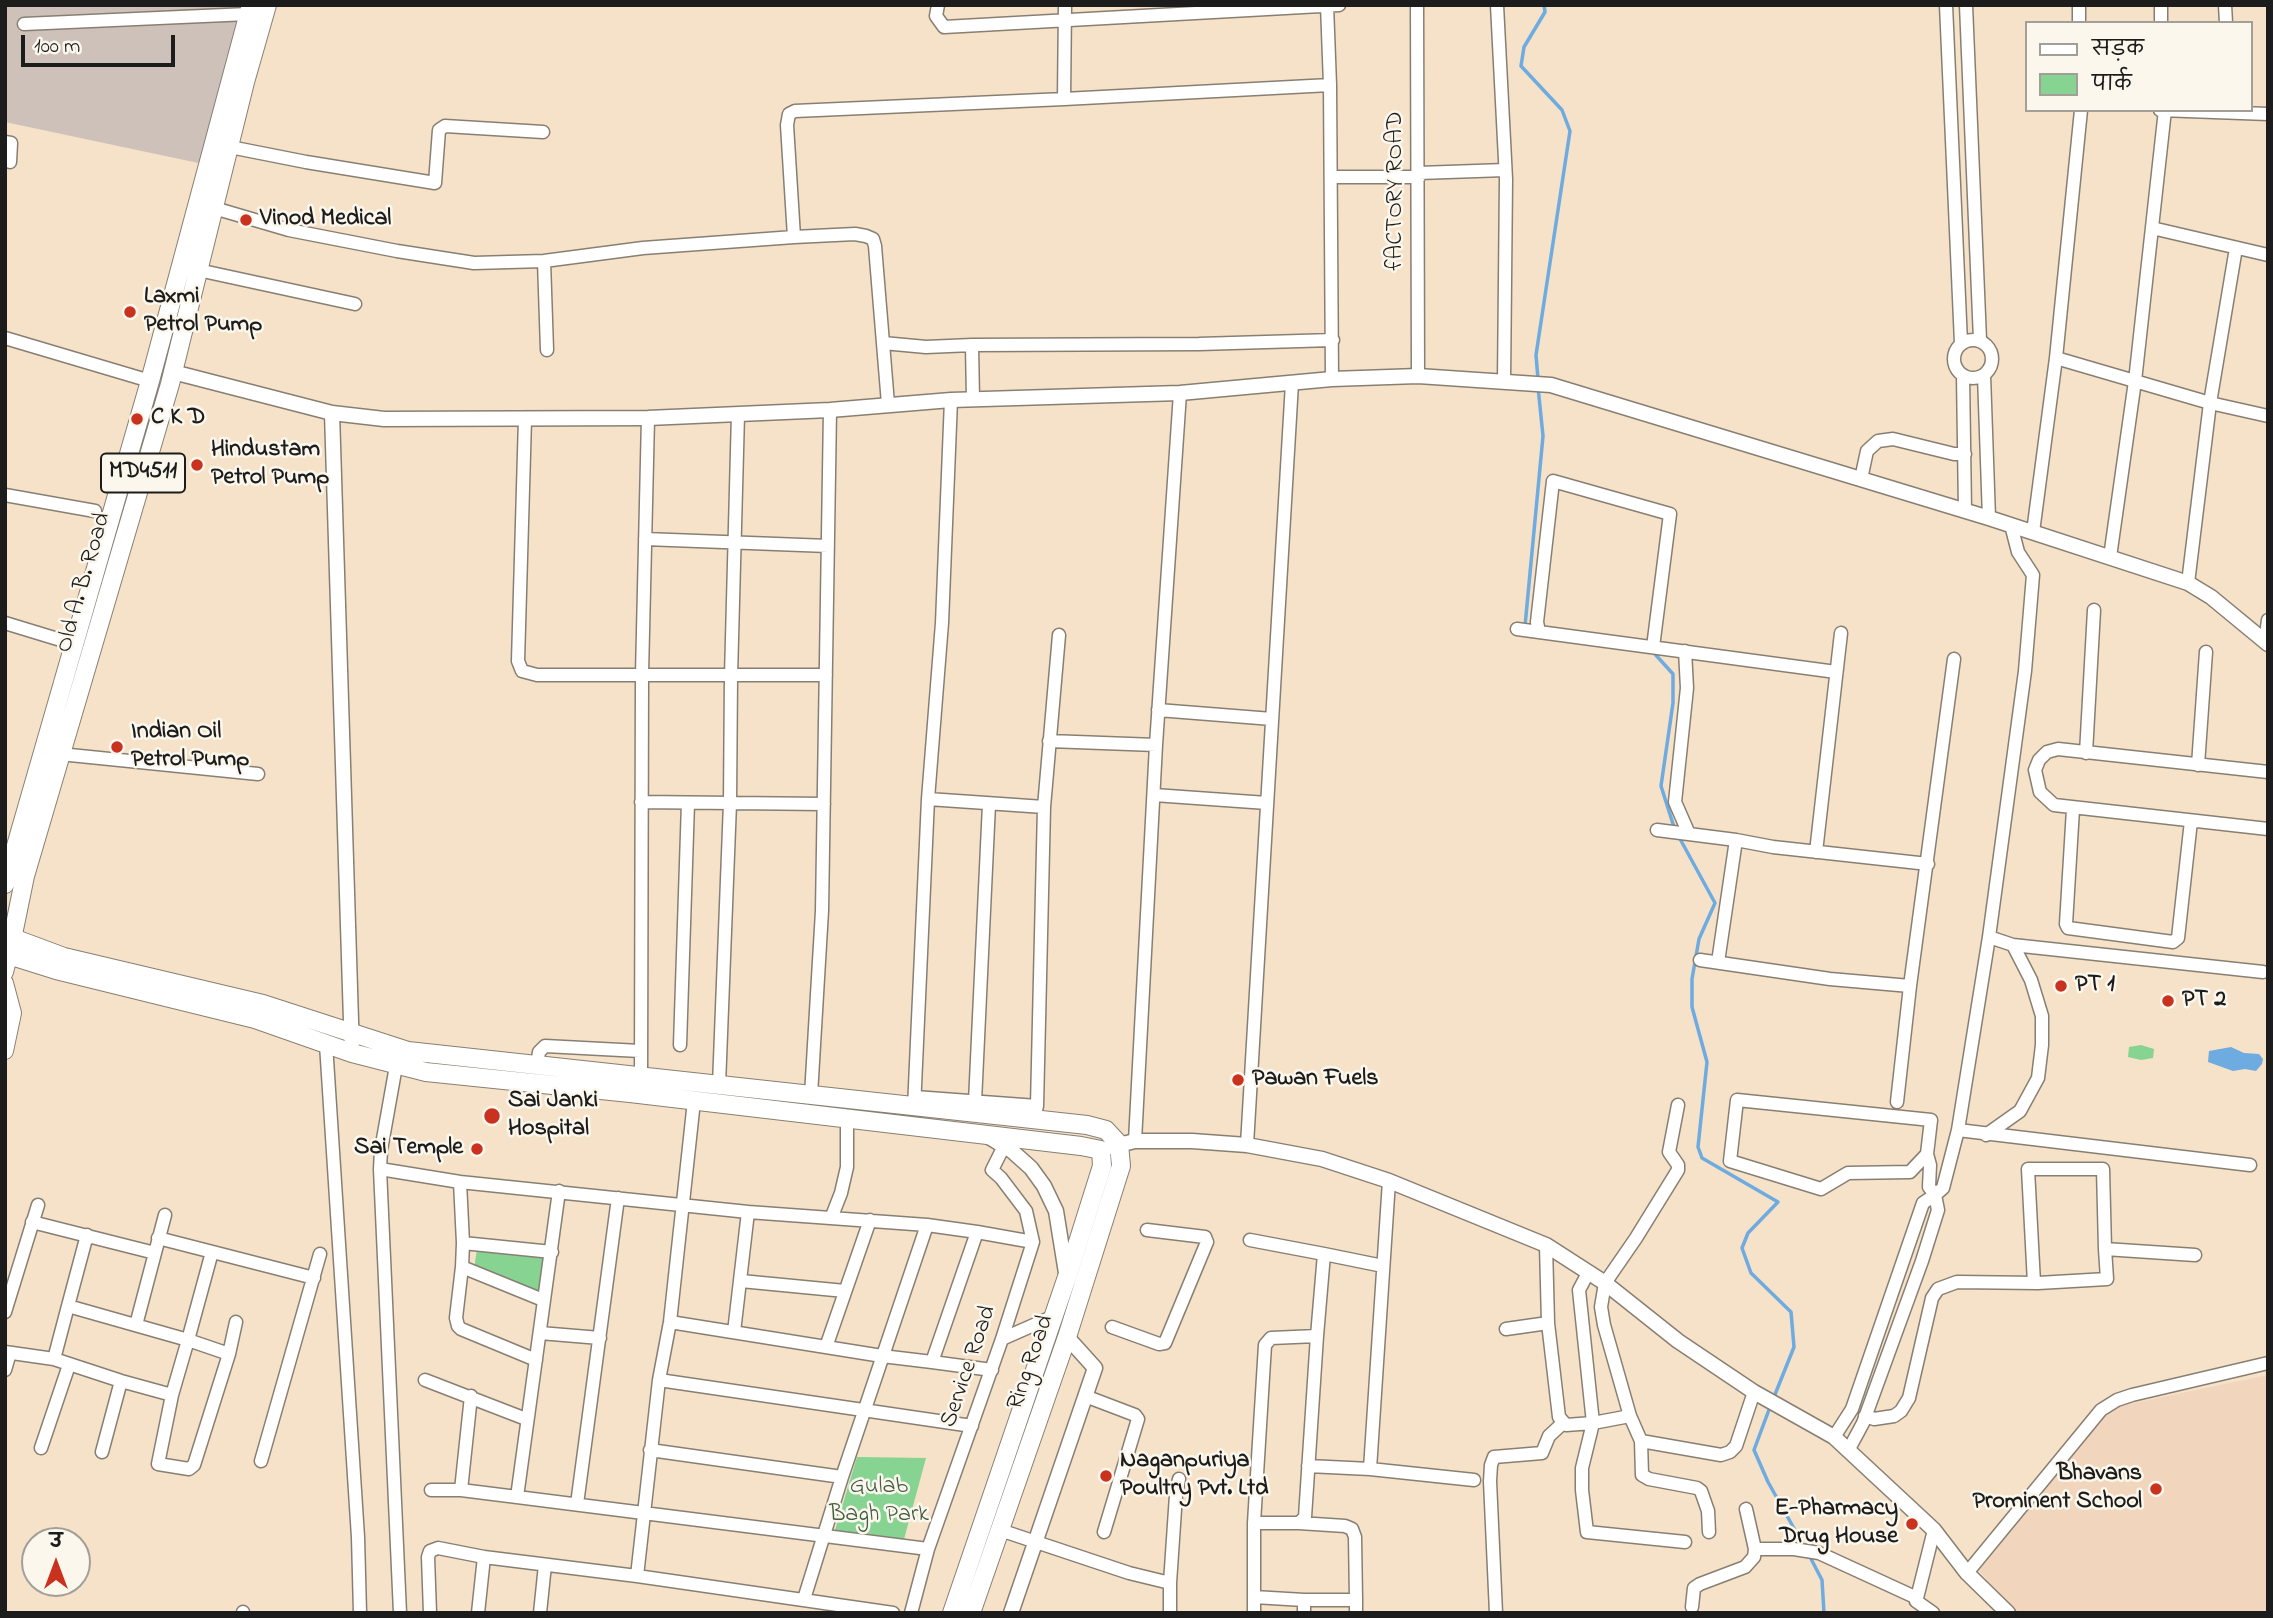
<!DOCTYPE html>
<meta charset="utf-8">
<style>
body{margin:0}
#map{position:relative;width:2273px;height:1618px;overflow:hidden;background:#f5e2c8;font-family:"Indie Flower","Playpen Sans Deva",sans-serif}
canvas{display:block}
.frame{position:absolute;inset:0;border:7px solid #1c1c1c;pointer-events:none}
.legend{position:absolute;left:2025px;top:21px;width:228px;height:91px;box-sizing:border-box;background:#fbf7ec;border:2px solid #a29f99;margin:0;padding:9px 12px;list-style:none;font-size:21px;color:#1c1c1c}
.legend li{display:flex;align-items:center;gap:14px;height:35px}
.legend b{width:35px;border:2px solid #a29f99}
.north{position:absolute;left:21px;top:1527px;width:70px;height:70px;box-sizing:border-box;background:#fbf7ec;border:2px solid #a29f99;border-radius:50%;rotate:0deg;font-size:19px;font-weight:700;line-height:28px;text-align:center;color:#1c1c1c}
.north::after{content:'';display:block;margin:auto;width:24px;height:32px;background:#c8321e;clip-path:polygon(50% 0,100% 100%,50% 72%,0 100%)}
.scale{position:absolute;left:21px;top:35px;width:154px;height:32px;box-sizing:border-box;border:4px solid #1c1c1c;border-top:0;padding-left:9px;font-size:21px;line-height:24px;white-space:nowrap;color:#1c1c1c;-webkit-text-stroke:5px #fbf7ec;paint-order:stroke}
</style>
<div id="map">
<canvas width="2273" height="1618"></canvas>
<div class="frame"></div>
<ul class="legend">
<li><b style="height:9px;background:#fff"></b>सड़क</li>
<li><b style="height:19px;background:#86d392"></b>पार्क</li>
</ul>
<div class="north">उ</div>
<div class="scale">100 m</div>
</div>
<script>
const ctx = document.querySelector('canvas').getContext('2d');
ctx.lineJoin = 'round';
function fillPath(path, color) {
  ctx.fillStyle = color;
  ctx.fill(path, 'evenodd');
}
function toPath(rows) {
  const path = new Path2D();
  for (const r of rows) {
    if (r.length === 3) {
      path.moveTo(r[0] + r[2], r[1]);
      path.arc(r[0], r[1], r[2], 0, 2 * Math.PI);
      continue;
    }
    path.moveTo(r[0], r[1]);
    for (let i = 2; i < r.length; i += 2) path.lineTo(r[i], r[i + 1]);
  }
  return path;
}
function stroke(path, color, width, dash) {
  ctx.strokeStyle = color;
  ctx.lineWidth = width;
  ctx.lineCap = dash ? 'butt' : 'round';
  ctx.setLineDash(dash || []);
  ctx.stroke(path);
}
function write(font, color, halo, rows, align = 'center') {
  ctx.font = font + ' "Indie Flower",sans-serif';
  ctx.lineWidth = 5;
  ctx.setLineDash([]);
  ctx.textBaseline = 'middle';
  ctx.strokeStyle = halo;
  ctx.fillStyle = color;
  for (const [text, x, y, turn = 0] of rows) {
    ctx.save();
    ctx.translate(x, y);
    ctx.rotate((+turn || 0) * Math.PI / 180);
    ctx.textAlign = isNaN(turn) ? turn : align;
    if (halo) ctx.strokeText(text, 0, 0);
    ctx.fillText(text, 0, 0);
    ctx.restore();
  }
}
const built = toPath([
 [2268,1375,2268,1613,2016,1613,1979,1571,2110,1408]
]);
const industrial = toPath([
 [5,5,245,5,203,164,5,122]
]);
const green = toPath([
 [2141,1045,2154,1049,2153,1058,2141,1060,2128,1057,2129,1047],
 [477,1249,549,1258,541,1296,474,1269],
 [857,1457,926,1458,903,1543,835,1530]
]);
const water = toPath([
 [2231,1047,2244,1053,2259,1054,2263,1059,2262,1064,2256,1071,2245,1069,2233,1071,2208,1062,2209,1051]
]);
const stream = toPath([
 [1538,379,1536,355,1570,131,1562,110,1521,66,1524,47,1545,12,1544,5],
 [1525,626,1543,436,1538,387],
 [1654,653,1673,674,1673,703,1661,786,1674,827],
 [1679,837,1715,903,1699,939,1692,979,1692,1007,1707,1062,1698,1147,1702,1158,1778,1202,1748,1233,1742,1248,1751,1273,1791,1312,1794,1347,1774,1397],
 [1770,1407,1754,1450,1768,1482,1805,1548],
 [1809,1555,1822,1580,1824,1613]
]);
const minor = toPath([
 [938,5,936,16,944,27,1339,5],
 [1065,5,1064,99,1330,85,1327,5],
 [1417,5,1418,376],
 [1497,5,1506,179,1504,381],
 [1946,5,1961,343],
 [1966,5,1980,340],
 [2079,5,2079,23],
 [2161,5,2161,23],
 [2225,5,2226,23],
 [24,24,248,14],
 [1330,85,1332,379],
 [2160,110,2268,114],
 [5,142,11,143,10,162,5,160],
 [230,147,306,162,435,183,439,130,445,126,543,132],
 [1419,173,1505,170],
 [1331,177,1419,177],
 [214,208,289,230,397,251,474,263,544,261,643,248,794,237,855,234,866,236,873,239,875,246,888,404],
 [2152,228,2268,255],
 [794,237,787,125,789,114,795,111,1064,99],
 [544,261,547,350],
 [198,270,355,304],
 [5,338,150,381],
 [1973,359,19],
 [883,343,926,347,972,345,1199,344,1333,340],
 [972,345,973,399],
 [2056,358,2210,403,2268,416],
 [1963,375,1965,511],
 [1984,375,1989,518],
 [525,419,518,661,522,671,537,675,826,675],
 [1861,479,1867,451,1878,441,1893,439,1954,454,1965,454],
 [5,495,95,511],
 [2033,532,2056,358,2081,110],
 [645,539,828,546],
 [2110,557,2135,381,2165,110],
 [2188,583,2210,403,2236,248],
 [5,623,74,644],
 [1517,629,1539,632],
 [2265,642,2268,620],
 [1653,647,1670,514,1553,481,1537,622,1539,632,1836,672],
 [1685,651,1687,688,1675,802,1689,834],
 [1158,710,1272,719],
 [1049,741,1156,745],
 [2086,753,2094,610],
 [60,754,258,774],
 [2198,765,2206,652],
 [2268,772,2058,749,2047,752,2039,760,2035,770,2040,792,2054,805,2268,829],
 [1154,795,1267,803],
 [928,799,1044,807,1037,1106,1034,1119],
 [641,802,824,804],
 [1044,807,1059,635],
 [2073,809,2066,924,2068,928,2173,942,2178,938,2191,821],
 [1657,830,1736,840,1773,847,1928,864],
 [1816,852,1841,633],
 [1989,937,2013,945,2263,972],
 [1700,960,1830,979,1910,986,1897,1102],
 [1718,962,1736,840],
 [1910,986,1954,659],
 [326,1044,358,1537,360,1613],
 [680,1045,688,803],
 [396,1066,381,1150,380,1169,400,1613],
 [537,1066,539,1052,545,1046,640,1051],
 [641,1077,642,674,648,418],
 [719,1085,730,803,731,676,738,414],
 [811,1095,822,911,830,410],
 [915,1097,1037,1106],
 [975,1102,989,804],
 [1678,1105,1669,1152,1678,1165,1678,1170,1636,1238,1605,1283,1601,1307,1604,1325,1630,1416,1641,1441,1642,1475,1649,1479,1697,1488,1701,1491,1708,1511,1709,1532],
 [914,1108,928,799,942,623,951,400],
 [1958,1130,2250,1165],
 [1986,1135,2020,1111,2038,1078,2042,1045,2042,1016,2031,980,2013,945],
 [1135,1141,1156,745,1180,393],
 [1247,1145,1292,383],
 [1927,1154,1931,1120,1737,1100,1730,1161,1821,1189,1848,1173,1910,1172,1927,1154,1930,1165,1929,1187,1935,1195,1943,1188,1958,1130,1989,937,2025,671,2033,575,2018,552,2011,525],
 [380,1169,460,1182,748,1212,927,1225,842,1477,804,1599],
 [1389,1181,1370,1469,1474,1480],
 [460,1182,463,1243,462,1267,543,1300],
 [832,1216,841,1193,847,1167,847,1119],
 [32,1222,155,1253],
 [927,1225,977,1232],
 [158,1238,314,1278],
 [1250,1240,1324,1254],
 [463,1243,552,1252],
 [1546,1245,1548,1323,1559,1417,1566,1425,1593,1423,1630,1416],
 [462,1267,456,1318,458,1326,461,1329,536,1360],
 [1588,1273,1579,1290,1593,1423,1582,1468,1582,1490,1587,1532,1685,1542],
 [741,1281,845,1291],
 [2034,1283,2028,1169,2103,1169,2105,1249,2195,1255],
 [68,1306,87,1235],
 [5,1312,38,1205],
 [670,1322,882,1356,932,1362,977,1232,1033,1242],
 [136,1325,165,1215],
 [1112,1327,1159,1344,1165,1343,1207,1242,1205,1237,1147,1230],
 [1506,1329,1548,1323],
 [734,1332,748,1212],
 [540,1333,600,1338],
 [1002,1339,1054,1316],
 [826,1347,870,1220],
 [5,1352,54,1359,121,1381,172,1395],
 [229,1354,188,1340,172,1395,158,1464,189,1469,194,1465,229,1354,236,1322],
 [54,1359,68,1306,188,1340,212,1252],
 [932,1362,992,1370],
 [5,1370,10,1353],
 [425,1380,526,1419],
 [659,1380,972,1426],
 [1085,1396,1135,1415,1138,1419,1104,1532],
 [1865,1416,1874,1419,1894,1416,1901,1411,1909,1398,1932,1298,1938,1289,1957,1282,2038,1283,2107,1279,2105,1249],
 [1834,1437,1852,1409,1923,1203,1935,1195,1938,1210,1922,1261,1863,1423,1849,1449],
 [1641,1441,1721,1455,1730,1452,1736,1446,1754,1392],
 [41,1448,69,1365],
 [650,1450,842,1477],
 [102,1452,121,1381],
 [261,1461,320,1254],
 [1308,1466,1370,1469],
 [431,1490,461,1490,517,1497,928,1549],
 [461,1490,471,1396],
 [517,1497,559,1191],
 [577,1504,618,1198],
 [1254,1523,1299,1523,1305,1517,1317,1336],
 [1299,1523,1345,1526,1352,1529,1355,1537,1356,1600],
 [1000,1530,1129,1573,1170,1583,1170,1613],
 [1755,1549,1794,1549,1819,1553,1917,1598,1916,1601,1933,1613],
 [1967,1573,2101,1410,2117,1400,2132,1395,2268,1363],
 [637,1576,659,1380,670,1322,694,1101],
 [1170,1583,1176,1495,1179,1479],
 [1254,1597,1304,1600],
 [1917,1598,1934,1530],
 [1692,1607,1694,1588,1700,1584,1745,1567,1754,1557,1755,1549,1746,1509],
 [243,1612,243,1613],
 [430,1613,428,1557,430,1551,438,1548,484,1557],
 [478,1613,484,1557,637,1576,893,1613],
 [540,1613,545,1565],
 [911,1613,928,1549,1002,1339,1033,1242,1026,1211,1001,1178,992,1170,1004,1146],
 [1254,1613,1254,1523,1265,1345,1271,1338,1317,1336,1324,1254,1383,1266],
 [1304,1613,1304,1600,1356,1600,1356,1613],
 [1496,1613,1490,1481,1491,1465,1494,1457,1542,1453,1549,1436,1563,1423]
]);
const tertiary = toPath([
 [173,372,332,413,384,419,648,418,830,410,951,400,1180,393,1332,379,1418,376,1551,385,1989,518,2188,583,2211,597,2268,644],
 [332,413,352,1053],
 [989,1137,1012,1151,1031,1168,1044,1186,1056,1211,1066,1273],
 [1110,1147,1135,1141,1192,1141,1247,1145,1322,1159,1389,1181,1546,1245,1605,1283,1678,1341,1754,1392,1834,1437,1934,1530,1967,1573,2008,1613],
 [1011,1613,1095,1368,1067,1337]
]);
const secondary = toPath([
 [5,972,9,956],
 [5,983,13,1013,5,1051]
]);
const primary = toPath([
 [5,884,150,381,251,5],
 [5,935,64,957,263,1004,408,1051,1087,1125,1106,1130,1119,1144,1121,1166,1067,1337,971,1613],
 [10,949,25,876,170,384,245,82,267,5],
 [5,954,56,970,255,1019,352,1053,426,1072,630,1093,1081,1146,1101,1150,1102,1166,1067,1277,952,1613]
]);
const markers = [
 [246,220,7,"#c8321e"],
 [130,312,7,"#c8321e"],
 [137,419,7,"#c8321e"],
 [197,465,7,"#c8321e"],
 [117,747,7,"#c8321e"],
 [2061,986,7,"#c8321e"],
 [2168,1001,7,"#c8321e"],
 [1238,1080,7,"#c8321e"],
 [492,1116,9,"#c8321e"],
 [477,1149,7,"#c8321e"],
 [1106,1476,7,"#c8321e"],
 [2156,1489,7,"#c8321e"],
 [1912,1524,7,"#c8321e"]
];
const shields = [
 [143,473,84]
];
const shieldNames = [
 ["MD4511",143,473]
];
const streetNames = [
 ["fACTORY ROAD",1397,191,-90],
 ["Old A. B. Road",85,583,-74],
 ["Ring Road",1032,1363,-71],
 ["Service Road",970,1367,-71]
];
const poiNames = [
 ["Vinod Medical",260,220],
 ["Laxmi",144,298],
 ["Petrol Pump",144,326],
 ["C K D",151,419],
 ["Hindustam",211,451],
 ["Petrol Pump",211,479],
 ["Indian Oil",131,733],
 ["Petrol Pump",131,761],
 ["PT 1",2075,986],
 ["PT 2",2182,1001],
 ["Pawan Fuels",1252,1080],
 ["Sai Janki",508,1102],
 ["Hospital",508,1130],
 ["Sai Temple",463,1149,"right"],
 ["Naganpuriya",1120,1462],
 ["Poultry Pvt. Ltd",1120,1490],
 ["Bhavans",2142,1475,"right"],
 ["Prominent School",2142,1503,"right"],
 ["E-Pharmacy",1898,1510,"right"],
 ["Drug House",1898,1538,"right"]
];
const parkNames = [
 ["Gulab",879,1488],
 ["Bagh Park",879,1516]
];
fillPath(built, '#f1d5bd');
fillPath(industrial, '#cec1ba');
fillPath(green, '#86d392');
fillPath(water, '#6eabe0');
stroke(stream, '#6eabe0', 3.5);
stroke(minor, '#887f72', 15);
stroke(tertiary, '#887f72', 17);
stroke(secondary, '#887f72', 18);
stroke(primary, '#887f72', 20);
stroke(minor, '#fff', 12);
stroke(tertiary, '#fff', 14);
stroke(secondary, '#fff', 16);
stroke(primary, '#fff', 18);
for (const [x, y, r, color] of markers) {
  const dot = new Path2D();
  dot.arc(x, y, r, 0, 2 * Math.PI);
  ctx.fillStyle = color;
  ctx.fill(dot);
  stroke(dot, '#fbf7ec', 2.5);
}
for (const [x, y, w] of shields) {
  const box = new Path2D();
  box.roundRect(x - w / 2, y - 19.5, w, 39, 5);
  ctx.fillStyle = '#fbf7ec';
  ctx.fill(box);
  stroke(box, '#1c1c1c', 2);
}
write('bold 23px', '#1c1c1c', null, shieldNames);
write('24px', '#1c1c1c', '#fbf7ec', streetNames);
write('bold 24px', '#1c1c1c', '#fbf7ec', poiNames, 'left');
write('24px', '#415c45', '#fbf7ec', parkNames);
</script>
